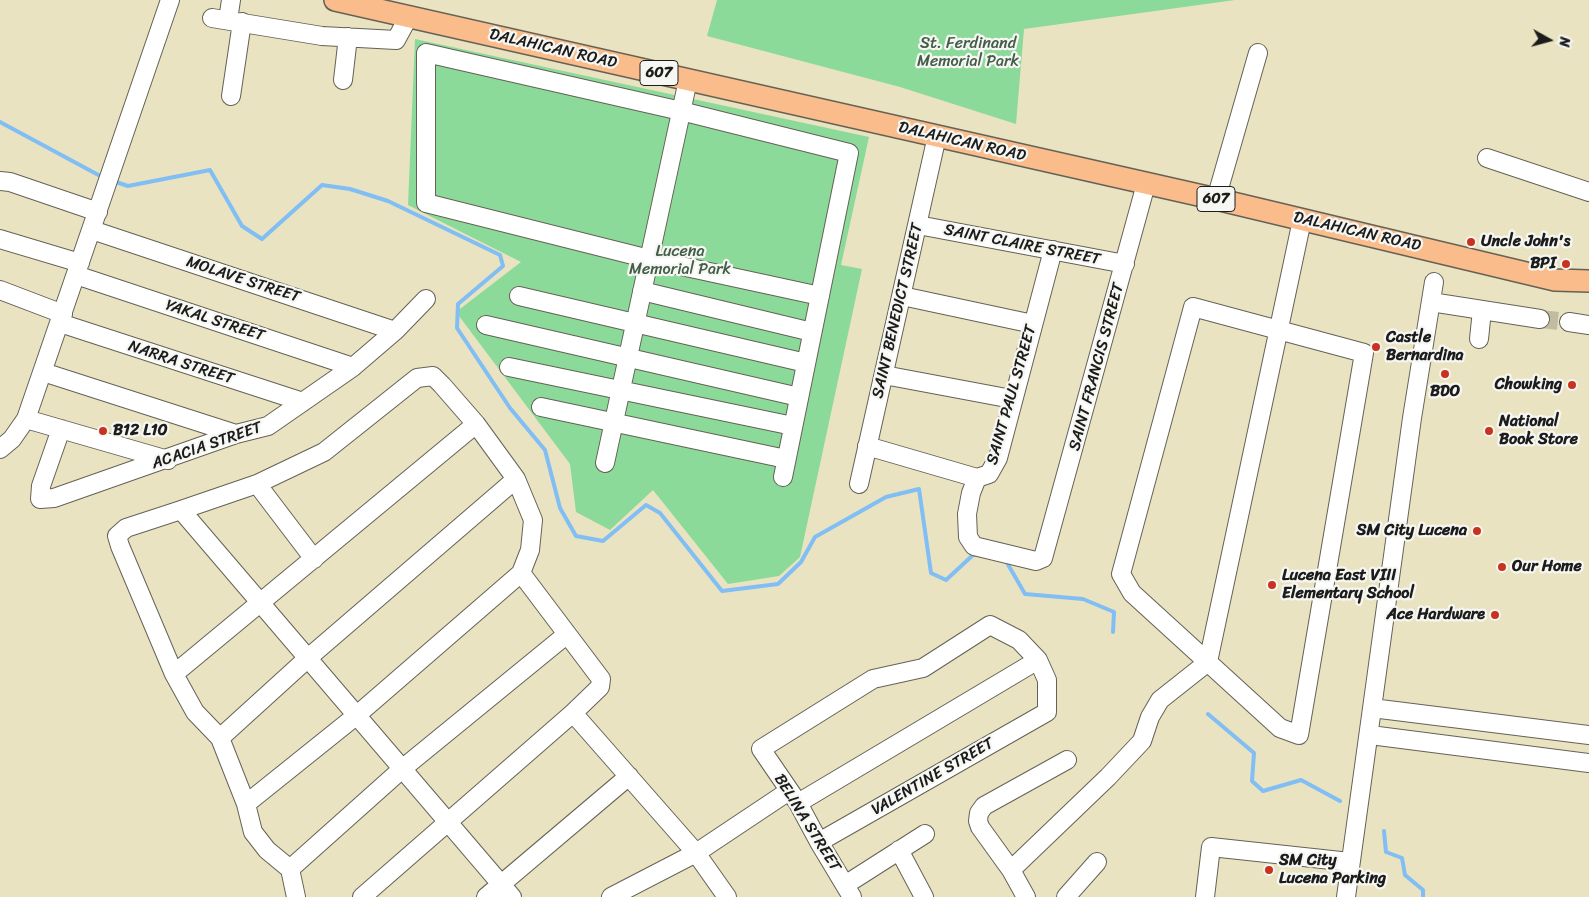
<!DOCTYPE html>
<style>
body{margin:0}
#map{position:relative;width:1589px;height:897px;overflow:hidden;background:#e9e3c2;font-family:Sriracha,sans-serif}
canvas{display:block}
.north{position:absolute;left:1524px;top:15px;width:50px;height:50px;-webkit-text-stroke:4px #f6f6f2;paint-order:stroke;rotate:97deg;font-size:14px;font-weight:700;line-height:20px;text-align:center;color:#1c1c1c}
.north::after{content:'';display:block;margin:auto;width:18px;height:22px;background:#1c1c1c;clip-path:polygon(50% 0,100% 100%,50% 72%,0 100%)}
</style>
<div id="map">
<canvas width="1589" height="897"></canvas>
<div class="north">N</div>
</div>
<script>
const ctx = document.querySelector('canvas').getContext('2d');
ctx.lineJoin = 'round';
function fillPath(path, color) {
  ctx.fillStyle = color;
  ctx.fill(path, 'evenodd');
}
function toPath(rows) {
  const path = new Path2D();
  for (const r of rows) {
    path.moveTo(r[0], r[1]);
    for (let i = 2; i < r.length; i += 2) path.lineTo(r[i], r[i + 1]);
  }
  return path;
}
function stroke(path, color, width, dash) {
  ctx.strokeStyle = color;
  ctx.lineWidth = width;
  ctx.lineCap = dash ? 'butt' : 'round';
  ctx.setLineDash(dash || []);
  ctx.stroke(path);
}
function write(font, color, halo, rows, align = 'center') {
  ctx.font = font + ' Sriracha,sans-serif';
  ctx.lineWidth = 4.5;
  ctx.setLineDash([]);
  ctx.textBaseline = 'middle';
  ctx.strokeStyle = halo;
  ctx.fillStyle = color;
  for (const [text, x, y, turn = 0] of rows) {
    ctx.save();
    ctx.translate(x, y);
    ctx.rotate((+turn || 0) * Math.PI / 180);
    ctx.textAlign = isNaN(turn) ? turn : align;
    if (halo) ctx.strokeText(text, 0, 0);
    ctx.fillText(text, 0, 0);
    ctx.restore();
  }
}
const green = toPath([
 [717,0,1235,0,1024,29,1016,124,900,87,707,36],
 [415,39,869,137,841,265,862,269,800,557,779,576,728,584,653,490,610,530,576,512,570,464,456,312,521,262,408,205]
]);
const stream = toPath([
 [0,122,104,178],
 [113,181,128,186,210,170,242,226,262,239,322,185,350,189,388,201,500,255,503,266,458,304,457,328,510,408,545,450,560,508,576,536,603,541,646,505,660,513,722,591,778,584,801,562,815,537,886,497,919,489,931,573,946,580,973,555,978,555],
 [1006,561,1025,594,1083,599,1114,612,1113,632],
 [1208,714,1254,753,1252,781,1263,791,1301,780,1340,801],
 [1384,831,1386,852,1402,858,1405,875,1423,890,1423,897]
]);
const minorTunnel = toPath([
 [1540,319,1569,322]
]);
const minor = toPath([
 [212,18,322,36,396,40,409,16],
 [228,20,231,0],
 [343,80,348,37],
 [231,96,242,22],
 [1487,158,1589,192],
 [0,181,10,182,98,212],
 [1216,199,1258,53],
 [918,225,1125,264],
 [92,230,395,331],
 [0,239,80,263],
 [76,275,353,367],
 [0,290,63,314],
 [642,291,812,332],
 [519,296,806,363],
 [902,296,1033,324],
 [1431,302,1540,319],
 [1193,307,1364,353,1299,735,1280,728,1132,593,1121,574,1193,307],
 [1569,322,1589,325],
 [60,323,303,402],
 [486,325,799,397],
 [1479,339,1482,310],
 [509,367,793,426],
 [43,372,236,434],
 [884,375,1012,399],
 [541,407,786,459],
 [26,419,168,460],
 [61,429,41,486,40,499,54,498,236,434,268,426,353,367,395,331,426,299],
 [867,446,977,478,989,474,998,458,1053,250],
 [0,449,12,439,26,419,170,0],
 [605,463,688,80],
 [783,477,849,153,681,111,426,53,426,203,649,259,820,296],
 [977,478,971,493,967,514,968,537,974,546,1036,561,1043,558,1146,184],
 [257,484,314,559],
 [859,484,937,136],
 [181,510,126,528,117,536,120,546,174,674,195,712,220,738,246,804,253,832,267,850,290,869,296,897],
 [174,674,476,424],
 [1372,708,1589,735],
 [1378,736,1589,763],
 [220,738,308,658,516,479],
 [798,803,1038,660],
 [246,804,357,715,521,573],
 [819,842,1047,712,1047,680,1038,660,1019,640,990,625,923,668,873,679,761,749,798,803,819,842,852,897],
 [899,850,924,897],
 [290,869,402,769,566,635],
 [1011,870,1108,777,1142,741,1150,717,1160,700,1208,662,1302,220],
 [845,885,925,834],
 [362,897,573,713],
 [486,897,629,776],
 [512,897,181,510,257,484,324,452,417,378,433,376,442,385,476,424,516,479,533,520,530,550,521,573,601,679,600,687,573,713,696,853,727,897],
 [611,897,696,853,789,791],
 [1026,897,1011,870,980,827,978,821,979,813,984,806,1067,760],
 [1066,897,1097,862],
 [1205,897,1211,847,1350,862],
 [1346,897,1412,418,1434,282]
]);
const major = toPath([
 [335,0,1216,199,1555,280,1589,281]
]);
const markers = [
 [1471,242,5,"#c8321e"],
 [1566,264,5,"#c8321e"],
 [1376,347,5,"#c8321e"],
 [1445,374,5,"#c8321e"],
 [1572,385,5,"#c8321e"],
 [103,431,5,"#c8321e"],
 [1489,431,5,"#c8321e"],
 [1477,531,5,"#c8321e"],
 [1502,567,5,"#c8321e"],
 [1272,585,5,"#c8321e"],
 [1495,615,5,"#c8321e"],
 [1269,870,5,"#c8321e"]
];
const shields = [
 [659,73,38],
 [1216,199,38]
];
const shieldNames = [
 ["607",659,73],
 ["607",1216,199]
];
const parkNames = [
 ["St. Ferdinand",968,44],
 ["Memorial Park",968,62],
 ["Lucena",680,252],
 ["Memorial Park",680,270]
];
const streetNames = [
 ["DALAHICAN ROAD",553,49,13],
 ["DALAHICAN ROAD",962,142,13],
 ["DALAHICAN ROAD",1357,232,13],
 ["SAINT CLAIRE STREET",1022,245,11],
 ["MOLAVE STREET",243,280,18],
 ["SAINT BENEDICT STREET",898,311,-77],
 ["YAKAL STREET",215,321,18],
 ["NARRA STREET",181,363,18],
 ["SAINT FRANCIS STREET",1097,367,-75],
 ["SAINT PAUL STREET",1012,395,-74],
 ["ACACIA STREET",207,446,-19],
 ["VALENTINE STREET",933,777,-30],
 ["BELINA STREET",807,823,58]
];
const poiNames = [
 ["Uncle John's",1481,242],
 ["BPI",1556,264,"right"],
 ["Castle",1386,338],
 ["Bernardina",1386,356],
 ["Chowking",1562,385,"right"],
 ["BDO",1445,392,"center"],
 ["National",1499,422],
 ["Book Store",1499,440],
 ["B12 L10",113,431],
 ["SM City Lucena",1467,531,"right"],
 ["Our Home",1512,567],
 ["Lucena East VIII",1282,576],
 ["Elementary School",1282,594],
 ["Ace Hardware",1485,615,"right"],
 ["SM City",1279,861],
 ["Lucena Parking",1279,879]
];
fillPath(green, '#8bda99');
stroke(stream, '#81bef4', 4);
stroke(minorTunnel, '#c0bba1', 18, [18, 9]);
stroke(minor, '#646256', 20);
stroke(major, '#646256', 24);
stroke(minor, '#fff', 18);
stroke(major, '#f9bc8a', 21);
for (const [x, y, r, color] of markers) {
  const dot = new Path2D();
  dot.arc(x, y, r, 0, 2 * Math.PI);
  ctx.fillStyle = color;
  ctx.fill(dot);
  stroke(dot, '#f6f6f2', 2);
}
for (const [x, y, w] of shields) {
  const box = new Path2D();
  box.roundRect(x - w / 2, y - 12.5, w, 25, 4);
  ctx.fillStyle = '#f6f6f2';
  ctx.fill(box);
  stroke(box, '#1c1c1c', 1);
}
write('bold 15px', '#1c1c1c', null, shieldNames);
write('16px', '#435e48', '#f6f6f2', parkNames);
write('16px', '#1c1c1c', '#f6f6f2', streetNames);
write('bold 16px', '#1c1c1c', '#f6f6f2', poiNames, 'left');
</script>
